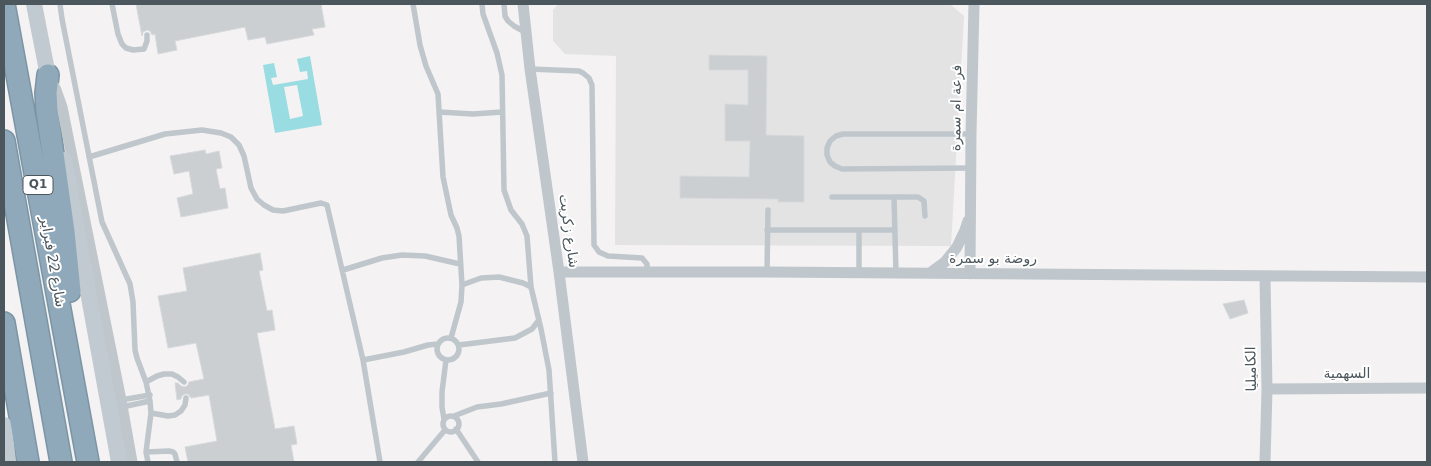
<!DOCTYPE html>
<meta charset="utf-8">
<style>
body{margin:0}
#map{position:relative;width:1431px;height:466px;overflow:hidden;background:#f4f2f2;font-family:"DejaVu Sans",sans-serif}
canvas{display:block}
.frame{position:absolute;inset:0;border:5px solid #4c575d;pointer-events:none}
</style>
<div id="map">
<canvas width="1431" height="466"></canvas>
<div class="frame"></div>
</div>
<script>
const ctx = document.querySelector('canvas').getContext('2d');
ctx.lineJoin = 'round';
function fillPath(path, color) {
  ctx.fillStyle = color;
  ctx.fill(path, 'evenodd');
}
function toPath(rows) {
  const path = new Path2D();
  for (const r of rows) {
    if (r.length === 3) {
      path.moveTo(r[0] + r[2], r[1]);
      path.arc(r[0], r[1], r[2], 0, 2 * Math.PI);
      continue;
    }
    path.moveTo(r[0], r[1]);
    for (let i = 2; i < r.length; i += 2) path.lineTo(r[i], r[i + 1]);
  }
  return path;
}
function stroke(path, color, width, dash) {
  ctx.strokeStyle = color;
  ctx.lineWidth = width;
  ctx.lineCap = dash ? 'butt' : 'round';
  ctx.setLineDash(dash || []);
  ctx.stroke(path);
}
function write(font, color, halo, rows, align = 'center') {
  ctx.font = font + ' "DejaVu Sans","Noto Naskh Arabic",sans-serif';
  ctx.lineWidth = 4;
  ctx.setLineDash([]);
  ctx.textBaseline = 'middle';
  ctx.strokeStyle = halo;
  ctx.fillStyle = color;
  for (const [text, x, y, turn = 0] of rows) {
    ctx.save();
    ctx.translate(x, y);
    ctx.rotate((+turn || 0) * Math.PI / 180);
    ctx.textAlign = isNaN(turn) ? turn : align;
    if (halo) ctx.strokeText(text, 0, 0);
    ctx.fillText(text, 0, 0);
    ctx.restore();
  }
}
const education = toPath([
 [558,4,950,4,964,16,951,246,615,245,616,56,565,54,553,41,553,10]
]);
const water = toPath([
 [310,56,322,125,275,133,263,65,274,63,277,77,271,78,273,85,308,79,307,71,300,72,297,59],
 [297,85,303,116,290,119,284,87]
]);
const building = toPath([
 [136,4,321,4,325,27,312,29,314,35,267,44,265,37,248,40,245,27,175,41,177,50,158,54,155,34,152,35,150,31,147,30,143,32,142,36,136,4],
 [709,55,767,56,766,135,804,136,804,202,778,202,778,199,680,198,680,176,749,177,750,141,725,141,725,104,748,105,748,70,709,70,709,55],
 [205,150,206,154,219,151,222,168,216,169,220,189,225,188,228,208,181,217,177,198,193,194,189,171,174,174,170,156,205,150],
 [260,253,263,270,259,271,267,311,272,310,275,330,257,333,275,429,294,426,297,444,291,445,294,462,188,462,185,447,217,441,209,395,191,398,188,394,185,394,182,396,181,399,177,400,175,383,178,383,181,386,185,387,188,385,189,382,204,379,196,343,168,348,158,296,187,291,183,268,260,253],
 [1244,300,1248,313,1230,319,1223,304,1244,300]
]);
const lane = toPath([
 [60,4,62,19,102,222,130,284,133,302,135,350,137,358,146,382,150,401,151,413,146,452,148,462],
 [112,4,118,34,122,44,126,48,133,50,144,49,147,41,147,35],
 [413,4,420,45,426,66,438,94,443,177,451,215,457,228,459,236,462,285,461,302,451,338],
 [482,4,483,14,497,53,502,75,504,190,511,210,522,224,527,236,531,287,541,329,549,370,555,462],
 [504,4,505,16,508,21,514,26,525,32],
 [530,69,579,71,583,73,589,78,592,85,594,245,599,252,608,256,642,258,647,264,647,272],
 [439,112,473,114,502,112],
 [971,134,843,134,836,136,830,141,827,148,827,155,830,162,835,166,842,169,971,168],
 [89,157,165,134,202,130,221,133,231,137,239,145,244,156,251,188,257,199,264,205,273,210,283,211,321,203,327,205,363,360,380,462],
 [832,197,918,197,924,201,925,216],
 [894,197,896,273],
 [767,230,895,230],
 [343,270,382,258,402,255,425,256,460,264],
 [767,272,768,210],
 [859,273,859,230],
 [462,285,481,278,499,277,523,283,531,287],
 [448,349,11],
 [459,345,515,338,532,329,539,320],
 [363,360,404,352,428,345,438,344],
 [146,382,157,376,164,374,172,374,178,377,184,382],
 [121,400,150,395],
 [122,407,150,401],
 [151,413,168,416,175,415,181,411,185,405,186,398],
 [454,416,477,407,501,404,551,393],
 [451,424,8],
 [444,419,442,407,442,392,446,360],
 [456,429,478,462],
 [146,452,169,451,173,452,175,454,177,462],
 [418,462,445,430]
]);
const street = toPath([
 [523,4,530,69,559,272,583,462],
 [50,79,56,90,62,107,121,400,132,462],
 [559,272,767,272,1427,277],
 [930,273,945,262,957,247,965,230,968,221],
 [970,274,971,134,974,4],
 [1265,276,1267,389,1265,462],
 [1267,389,1427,388]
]);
const secondary = toPath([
 [34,4,50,86],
 [64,160,119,462],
 [4,425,8,462]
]);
const highway = toPath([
 [4,4,88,462],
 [48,75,46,93,47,111,64,232,70,291],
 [4,141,61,462],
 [4,323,28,462]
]);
const shields = [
 [38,185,30]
];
const shieldNames = [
 ["Q1",38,185]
];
const streetNames = [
 ["فرعة ام سمرة",957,108,-89],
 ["شارع زكريت",568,231,82],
 ["روضة بو سمرة",993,259],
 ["شارع 22 فبراير",52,262,80],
 ["الكاميليا",1252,369,-91],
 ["السهمية",1347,374]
];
fillPath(education, '#e4e3e3');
fillPath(water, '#99dce2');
fillPath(building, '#cccfd2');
stroke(building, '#d6d9dc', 1);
stroke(highway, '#7b95a5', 24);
stroke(lane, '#bfc7cc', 5.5);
stroke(street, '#bfc7cc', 11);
stroke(secondary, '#c0cad0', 16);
stroke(highway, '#90a9ba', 21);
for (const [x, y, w] of shields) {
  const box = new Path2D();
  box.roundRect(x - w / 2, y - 9.5, w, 19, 4);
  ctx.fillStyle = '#fff';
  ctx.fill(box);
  stroke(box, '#4c575d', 1);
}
write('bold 12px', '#4c575d', null, shieldNames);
write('14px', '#4c575d', '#fff', streetNames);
</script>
